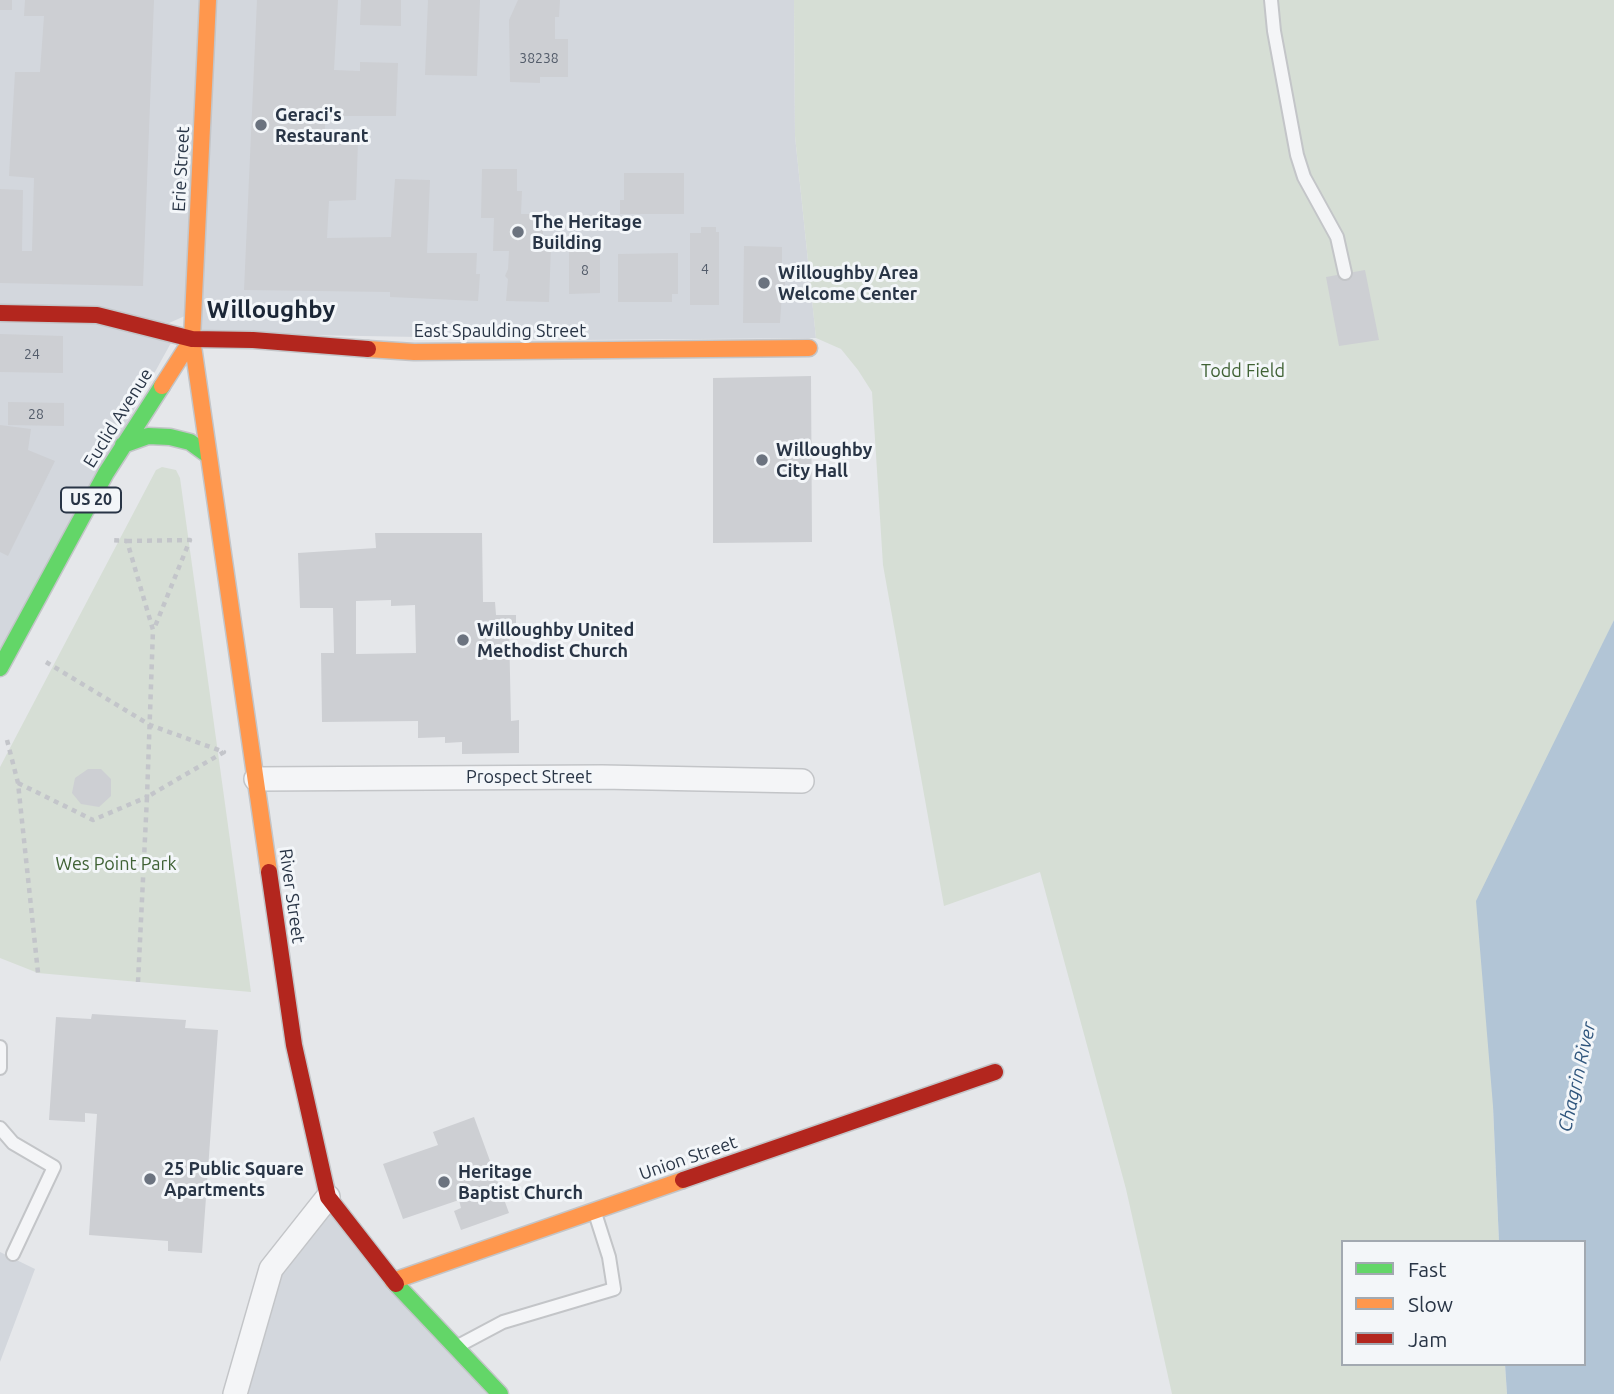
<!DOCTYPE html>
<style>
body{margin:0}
#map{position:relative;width:1614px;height:1394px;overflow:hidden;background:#e5e7ea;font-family:Ubuntu,sans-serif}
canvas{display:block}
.legend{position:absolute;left:1341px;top:1240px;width:245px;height:126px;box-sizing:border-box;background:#f3f6f9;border:2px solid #a2a9b1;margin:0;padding:9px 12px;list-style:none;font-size:21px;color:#293546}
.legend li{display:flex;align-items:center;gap:14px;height:35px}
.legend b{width:35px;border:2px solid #a2a9b1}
</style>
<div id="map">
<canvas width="1614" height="1394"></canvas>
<ul class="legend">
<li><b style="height:9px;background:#63d668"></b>Fast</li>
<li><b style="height:9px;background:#ff974d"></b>Slow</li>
<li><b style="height:9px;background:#b3261e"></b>Jam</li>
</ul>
</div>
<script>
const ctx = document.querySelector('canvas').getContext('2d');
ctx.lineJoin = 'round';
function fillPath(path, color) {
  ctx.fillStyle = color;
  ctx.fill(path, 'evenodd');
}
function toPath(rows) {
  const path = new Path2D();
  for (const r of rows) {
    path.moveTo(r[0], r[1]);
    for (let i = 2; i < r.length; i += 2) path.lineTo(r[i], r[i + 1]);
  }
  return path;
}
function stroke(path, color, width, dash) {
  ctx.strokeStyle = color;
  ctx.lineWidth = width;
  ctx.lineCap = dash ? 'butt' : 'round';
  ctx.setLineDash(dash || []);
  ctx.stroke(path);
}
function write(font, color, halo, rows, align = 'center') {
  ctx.font = font + ' Ubuntu,sans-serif';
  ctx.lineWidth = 6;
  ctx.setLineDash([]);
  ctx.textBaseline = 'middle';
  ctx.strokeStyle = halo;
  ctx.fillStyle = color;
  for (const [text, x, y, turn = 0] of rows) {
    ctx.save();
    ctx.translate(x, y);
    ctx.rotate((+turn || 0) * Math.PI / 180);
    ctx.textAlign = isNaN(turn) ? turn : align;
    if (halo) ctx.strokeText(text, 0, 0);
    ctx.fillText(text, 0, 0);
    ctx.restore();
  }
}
const built = toPath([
 [0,0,201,0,187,315,169,323,0,304],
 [216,0,794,0,795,136,816,338,580,340,200,333],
 [0,321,106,324,172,341,0,653],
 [328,1209,487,1394,244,1394,279,1271],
 [0,1252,35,1269,0,1362]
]);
const green = toPath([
 [794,0,1614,0,1614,620,1590,672,1493,1106,1499,1242,1343,1242,1343,1364,1505,1364,1507,1394,1172,1394,1126,1189,1040,872,944,906,883,565,872,392,858,370,841,349,816,338,795,136],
 [162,467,176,470,180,478,251,992,38,973,0,958,0,767,156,470]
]);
const water = toPath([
 [1614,620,1614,1394,1507,1394,1505,1364,1584,1364,1584,1242,1499,1242,1493,1106,1476,901]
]);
const building = toPath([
 [0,0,12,0,12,10,0,10],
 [25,0,154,0,143,286,0,283,0,189,23,190,22,251,32,251,34,178,9,176,15,72,40,72,44,16,24,16],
 [257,0,338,0,334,70,360,71,360,62,398,63,396,116,325,116,325,140,358,141,356,200,329,201,327,238,391,237,395,179,430,180,427,253,477,253,476,274,480,274,478,301,390,297,390,292,244,290],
 [361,0,401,0,401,26,360,25],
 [428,0,480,0,477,76,425,75],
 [518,0,560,0,559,17,555,17,555,39,568,39,568,77,540,77,540,83,510,82,509,20],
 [482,169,517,169,517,191,522,191,521,214,543,214,543,246,551,246,549,302,506,301,508,279,505,276,508,269,509,251,493,251,494,218,481,218],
 [624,173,684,173,684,214,620,214,620,200,624,200],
 [701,227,716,227,716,232,719,232,719,305,690,305,690,233,701,233],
 [572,238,589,238,589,245,600,245,600,293,569,294,569,246,572,246],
 [744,246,782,247,782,273,785,273,785,294,782,294,780,323,743,323],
 [678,253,678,294,672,294,672,302,618,302,618,254],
 [1365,270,1379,340,1339,346,1326,277],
 [0,334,63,336,63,373,0,372],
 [811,376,812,542,713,543,713,378],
 [8,402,64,403,64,426,8,425],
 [0,425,31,429,28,450,55,461,8,556,0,552],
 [375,533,482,533,483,602,495,602,496,615,516,615,516,628,509,628,511,721,519,720,519,753,462,754,462,742,445,743,445,737,418,738,418,721,322,722,321,653,334,653,333,608,300,608,298,553,376,548],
 [391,600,391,606,415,605,416,653,356,654,356,601],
 [88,769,101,769,111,779,111,796,99,807,81,804,72,793,75,778],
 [92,1014,186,1020,185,1028,218,1030,202,1253,168,1251,168,1241,89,1235,97,1114,85,1113,85,1122,49,1120,56,1017,91,1019],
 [474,1117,509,1213,461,1230,454,1211,461,1208,459,1200,403,1219,383,1164,438,1145,433,1132]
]);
const path = toPath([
 [127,541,190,540,154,629],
 [46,662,150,725,224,752,147,797,138,982],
 [7,740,18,783,38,973],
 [18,783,93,820,147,797,153,630,127,541,111,540]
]);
const lane = toPath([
 [1271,0,1274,31,1297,155,1304,177,1337,237,1345,273],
 [0,1047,0,1068],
 [0,1128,13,1143,54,1167,13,1254],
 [456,1347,503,1322,614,1289,609,1257,595,1213]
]);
const street = toPath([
 [256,779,602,777,802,781],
 [235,1394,271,1269,328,1197]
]);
const fast = toPath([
 [123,445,148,436,170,437,190,442,208,455],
 [0,668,106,473,162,386],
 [396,1284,500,1394]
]);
const slow = toPath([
 [192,339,269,872],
 [368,349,414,352,809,348],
 [162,386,192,339,208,0],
 [393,1281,683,1180]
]);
const jam = toPath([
 [0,313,97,315,192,339,253,340,368,349],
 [269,872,294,1045,328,1197,396,1284],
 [683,1180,995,1072]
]);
const markers = [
 [261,125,7,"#6b737f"],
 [518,232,7,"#6b737f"],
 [764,283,7,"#6b737f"],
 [762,460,7,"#6b737f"],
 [463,640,7,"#6b737f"],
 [150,1179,7,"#6b737f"],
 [444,1182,7,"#6b737f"]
];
const numberNames = [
 ["38238",539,58],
 ["4",705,269],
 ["8",585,270],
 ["24",32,354],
 ["28",36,414]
];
const shields = [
 [91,500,60]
];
const shieldNames = [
 ["US 20",91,500]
];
const poiNames = [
 ["Geraci's",275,115],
 ["Restaurant",275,136],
 ["The Heritage",532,222],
 ["Building",532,243],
 ["Willoughby Area",778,273],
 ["Welcome Center",778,294],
 ["Willoughby",776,450],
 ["City Hall",776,471],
 ["Willoughby United",477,630],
 ["Methodist Church",477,651],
 ["25 Public Square",164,1169],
 ["Apartments",164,1190],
 ["Heritage",458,1172],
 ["Baptist Church",458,1193]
];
const streetNames = [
 ["Erie Street",181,169,-87],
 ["East Spaulding Street",500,331],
 ["Euclid Avenue",118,418,-58],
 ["Prospect Street",529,777],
 ["River Street",292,896,82],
 ["Union Street",688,1158,-19]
];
const parkNames = [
 ["Todd Field",1243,371],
 ["Wes Point Park",116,864]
];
const waterNames = [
 ["Chagrin River",1577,1077,-77]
];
const districtNames = [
 ["Willoughby",271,310]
];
fillPath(built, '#d3d7dd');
fillPath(green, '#d6ded5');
fillPath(water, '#b2c5d6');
fillPath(building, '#cdcfd3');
stroke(lane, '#c3c5c8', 16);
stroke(street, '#c3c5c8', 26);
stroke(fast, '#c3c5c8', 19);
stroke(slow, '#c3c5c8', 19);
stroke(jam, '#c3c5c8', 19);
stroke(path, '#c3c5ca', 4.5, [5, 5]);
stroke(lane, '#f4f5f7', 12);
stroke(street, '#f4f5f7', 23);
stroke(fast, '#63d668', 16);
stroke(slow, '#ff974d', 16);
stroke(jam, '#b3261e', 16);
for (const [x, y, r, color] of markers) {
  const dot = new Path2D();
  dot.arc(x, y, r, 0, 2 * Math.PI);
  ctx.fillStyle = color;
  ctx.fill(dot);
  stroke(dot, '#f3f6f9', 2.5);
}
write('14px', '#535c6a', null, numberNames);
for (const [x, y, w] of shields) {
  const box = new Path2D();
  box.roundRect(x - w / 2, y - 12.5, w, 25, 5);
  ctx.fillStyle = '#f3f6f9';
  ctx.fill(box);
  stroke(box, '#293546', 2);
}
write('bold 16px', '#293546', null, shieldNames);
write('bold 18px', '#293546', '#f3f6f9', poiNames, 'left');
write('18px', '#293546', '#f3f6f9', streetNames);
write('18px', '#406235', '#f3f6f9', parkNames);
write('italic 19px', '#30567d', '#f3f6f9', waterNames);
write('bold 24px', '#1b2636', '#f3f6f9', districtNames);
</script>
